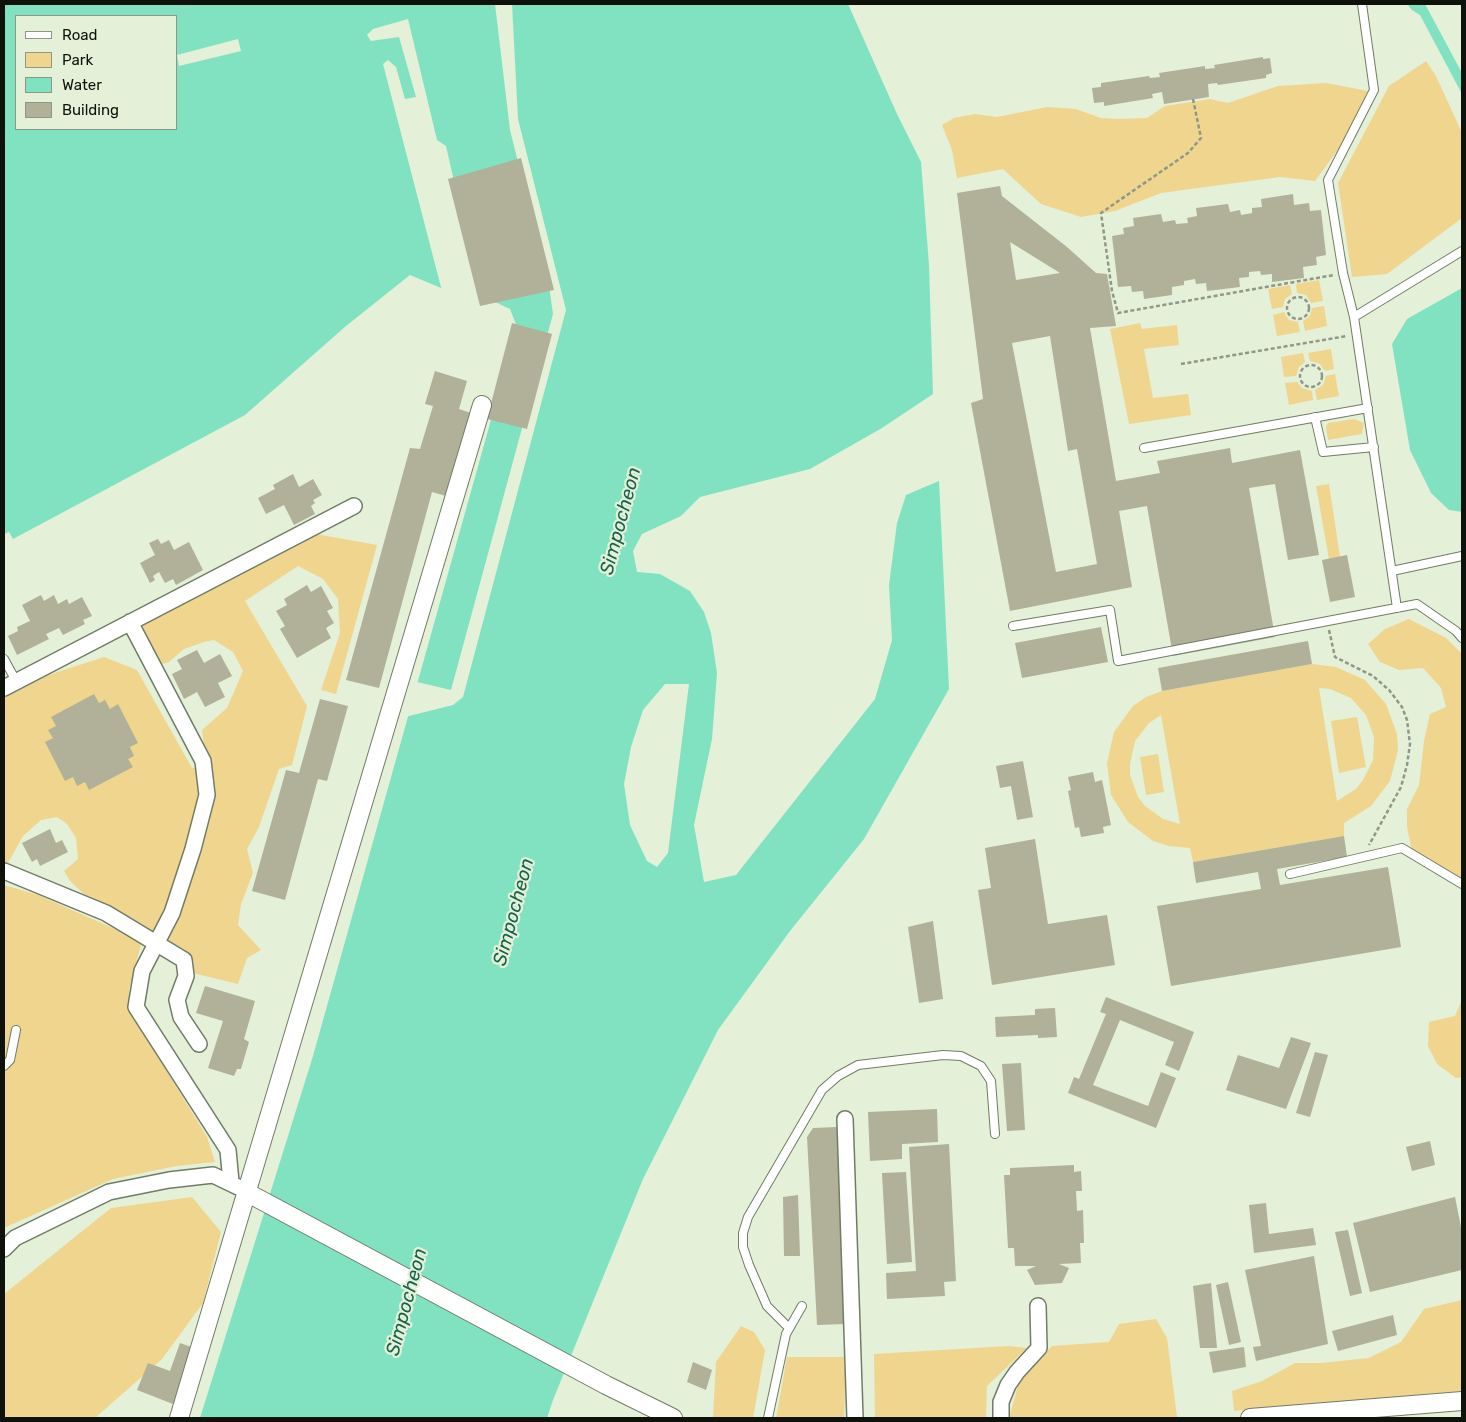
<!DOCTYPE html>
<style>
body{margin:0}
#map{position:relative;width:1466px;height:1422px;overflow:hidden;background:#e4f0d8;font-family:Rubik,sans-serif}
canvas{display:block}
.frame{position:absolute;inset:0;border:5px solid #0e120a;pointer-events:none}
.legend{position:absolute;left:15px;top:15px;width:162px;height:115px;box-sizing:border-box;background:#e4f0d8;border:1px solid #8e9786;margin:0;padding:6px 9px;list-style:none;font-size:15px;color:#0e120a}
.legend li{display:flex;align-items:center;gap:10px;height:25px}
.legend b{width:25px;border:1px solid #8e9786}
</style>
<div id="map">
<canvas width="1466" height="1422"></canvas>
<div class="frame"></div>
<ul class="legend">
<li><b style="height:6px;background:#fff"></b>Road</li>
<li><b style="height:14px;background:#f0d58f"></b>Park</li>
<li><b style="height:14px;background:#81e2c1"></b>Water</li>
<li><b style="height:14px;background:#b0b198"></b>Building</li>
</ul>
</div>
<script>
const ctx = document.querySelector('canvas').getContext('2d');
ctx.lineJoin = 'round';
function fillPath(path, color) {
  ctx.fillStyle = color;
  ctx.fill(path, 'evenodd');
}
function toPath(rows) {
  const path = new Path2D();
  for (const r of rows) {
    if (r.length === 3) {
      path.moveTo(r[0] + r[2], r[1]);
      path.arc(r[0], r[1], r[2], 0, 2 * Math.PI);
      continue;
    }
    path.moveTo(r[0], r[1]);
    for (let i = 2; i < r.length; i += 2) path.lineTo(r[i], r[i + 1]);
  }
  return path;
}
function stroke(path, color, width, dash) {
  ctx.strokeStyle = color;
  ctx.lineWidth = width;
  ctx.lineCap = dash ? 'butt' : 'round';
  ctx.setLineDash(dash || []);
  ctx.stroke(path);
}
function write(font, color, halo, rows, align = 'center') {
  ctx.font = font + ' Rubik,sans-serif';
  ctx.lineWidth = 4.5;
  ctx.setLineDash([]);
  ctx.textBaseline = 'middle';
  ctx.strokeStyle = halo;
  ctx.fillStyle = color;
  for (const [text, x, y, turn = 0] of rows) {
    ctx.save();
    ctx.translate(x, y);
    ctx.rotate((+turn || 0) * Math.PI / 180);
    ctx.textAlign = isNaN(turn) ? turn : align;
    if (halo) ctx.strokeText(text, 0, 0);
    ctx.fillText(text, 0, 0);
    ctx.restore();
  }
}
const green = toPath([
 [1426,61,1436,76,1462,133,1462,218,1387,274,1352,277,1338,183,1389,86],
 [1326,83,1368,91,1340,147,1315,181,1280,177,1161,193,1115,211,1081,217,1041,204,1003,169,957,178,952,150,942,125,954,118,975,114,997,117,1047,107,1076,109,1101,118,1118,119,1147,118,1165,106,1210,99,1228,103,1278,86],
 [1319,280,1323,301,1311,303,1306,295,1297,293,1296,284],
 [1290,285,1292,294,1285,299,1283,307,1272,309,1268,289],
 [1324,306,1327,326,1305,331,1303,321,1310,316,1312,308],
 [1284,312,1289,320,1298,322,1300,332,1277,336,1273,315],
 [1140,323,1142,329,1177,325,1179,345,1144,349,1153,398,1188,394,1191,415,1129,424,1110,329],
 [1331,349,1334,369,1325,371,1320,364,1310,361,1308,353],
 [1303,353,1305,362,1299,367,1296,376,1284,377,1281,357],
 [1335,374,1339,396,1317,400,1315,390,1323,385,1326,376],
 [1297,382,1302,388,1312,391,1313,400,1289,405,1285,383],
 [1354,419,1364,423,1362,434,1328,440,1326,427,1328,423],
 [1329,484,1340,557,1329,559,1316,486],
 [316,534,377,545,336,694,321,690,340,633,338,599,323,579,298,566,245,601,307,706,292,765,279,769,259,827,247,849,253,873,241,904,238,925,261,950,247,958,238,984,193,973,184,949,156,936,85,895,70,881,64,871,78,859,76,838,67,824,57,817,41,820,23,836,8,863,4,862,4,696,48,675,104,657,137,670,192,768,211,766,204,745,202,730,227,708,243,671,233,652,214,640,204,642,184,649,169,662,162,664,153,652,142,625],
 [1409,619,1446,638,1462,654,1462,890,1452,876,1413,857,1407,827,1407,809,1419,785,1424,741,1430,714,1446,707,1441,688,1423,668,1399,670,1380,662,1368,644,1385,629],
 [1312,664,1336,667,1365,680,1386,704,1397,734,1398,750,1390,781,1371,806,1344,823,1344,836,1193,862,1190,848,1169,846,1153,841,1128,822,1111,795,1107,763,1114,732,1133,706,1146,697,1162,691],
 [1319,688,1330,689,1351,698,1366,715,1374,737,1373,760,1363,780,1356,789,1337,801],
 [1161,715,1180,824,1163,819,1145,806,1138,797,1130,775,1130,764,1135,741,1149,723],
 [1357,717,1366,767,1339,773,1331,721],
 [1158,754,1164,792,1146,795,1140,757],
 [4,885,38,895,142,941,129,989,130,1011,207,1137,215,1162,177,1166,113,1179,4,1228],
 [1462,1000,1462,1077,1456,1078,1437,1064,1428,1046,1429,1022,1455,1016],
 [192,1197,221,1232,203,1303,162,1359,95,1418,4,1418,4,1294,111,1208],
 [1462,1300,1462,1391,1234,1411,1232,1391,1262,1381,1295,1363,1321,1363,1369,1358,1401,1342,1424,1309],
 [1156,1319,1167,1338,1177,1417,1009,1418,1020,1378,1052,1346,1109,1342,1119,1324],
 [741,1326,754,1332,765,1350,753,1418,713,1418,716,1362],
 [1008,1346,1027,1348,987,1386,986,1418,875,1418,874,1354],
 [787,1357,846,1357,844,1418,776,1418]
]);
const water = toPath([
 [4,4,848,4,897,114,921,162,929,265,933,394,882,428,810,469,700,497,681,516,642,534,633,551,637,572,660,574,690,591,704,612,711,633,717,673,712,739,694,825,704,882,736,875,875,699,892,640,889,585,897,523,906,495,939,481,949,689,864,839,790,931,718,1030,643,1179,553,1400,547,1418,200,1418,313,1056,517,327,510,309,453,293,410,275,346,326,245,415,13,539,9,532,4,534],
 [16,16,176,16,176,129,16,129],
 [665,684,689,684,668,853,657,867,647,861,630,825,624,784,631,747,643,710],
 [1407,4,1425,4,1462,73,1462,94,1420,15,1412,10],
 [1462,288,1462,512,1449,510,1431,493,1410,450,1392,344,1407,319]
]);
const pier = toPath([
 [495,4,512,4,518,119,566,310,463,697,453,705,405,717,417,682,451,690,553,314,549,286,510,130],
 [408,19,437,140,446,146,480,295,510,309,505,310,442,291,383,64,388,60,396,67,405,99,416,97,399,37,371,41,367,35,373,29],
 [238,39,241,51,179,66,177,55]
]);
const building = toPath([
 [1263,57,1263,59,1270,58,1272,73,1266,75,1266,78,1218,85,1217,83,1208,84,1209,97,1164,104,1162,92,1152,94,1153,98,1104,106,1104,102,1094,103,1092,88,1101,87,1101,83,1149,76,1150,78,1160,77,1159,73,1205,66,1205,69,1215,68,1214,65],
 [521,158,554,290,480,306,448,179],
 [1000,186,1002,196,1067,247,1096,273,1107,274,1116,326,1090,328,1116,481,1160,473,1157,461,1230,448,1232,463,1300,450,1319,555,1288,560,1275,484,1249,488,1275,637,1173,656,1147,506,1119,511,1132,587,1010,611,971,403,983,399,957,193],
 [1010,242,1060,273,1016,280],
 [1050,336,1068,451,1077,449,1097,564,1056,572,1012,343],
 [1293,194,1294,205,1309,203,1310,211,1321,210,1326,255,1316,257,1317,265,1303,267,1304,278,1272,282,1272,274,1261,275,1260,271,1249,272,1249,277,1239,278,1240,287,1207,291,1206,283,1196,284,1195,279,1184,281,1184,285,1172,287,1172,295,1144,299,1143,291,1132,292,1131,286,1118,287,1112,236,1124,234,1123,228,1134,226,1133,218,1161,214,1163,222,1175,220,1176,224,1188,223,1187,218,1197,216,1196,208,1228,204,1230,212,1240,210,1241,215,1252,213,1252,208,1262,207,1261,199],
 [512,323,552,334,527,429,487,419],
 [435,371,467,381,459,409,471,413,446,496,432,492,379,688,346,680,410,448,420,449,433,406,425,404],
 [293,474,299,487,313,479,322,495,313,500,315,503,311,506,315,514,294,525,284,505,266,514,258,498,275,489,273,485],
 [158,539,161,544,169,540,174,550,189,542,203,570,176,585,173,579,165,583,159,572,153,576,155,580,150,583,140,563,155,555,149,543],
 [1347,555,1355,597,1330,602,1322,560],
 [307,585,311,592,321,586,333,608,327,611,334,623,326,628,331,638,297,658,280,629,285,626,276,611,287,605,284,599],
 [41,595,44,601,54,595,58,604,67,599,69,604,82,597,92,616,83,620,85,624,63,635,59,628,46,634,49,639,17,655,8,636,18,631,17,627,30,621,22,605],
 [1101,627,1108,662,1022,678,1015,643],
 [1308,641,1312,664,1162,691,1158,668],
 [197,650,204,663,220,654,232,676,218,683,225,697,205,707,197,692,184,699,172,674,182,669,177,660],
 [94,694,99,703,105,700,110,709,118,704,138,743,130,747,134,756,128,759,133,767,89,790,85,782,77,786,73,777,65,781,45,742,53,738,48,730,56,726,51,717],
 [320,699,348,706,327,781,318,779,285,900,252,891,286,770,299,773],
 [1023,761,1033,817,1017,820,1011,786,1000,788,996,766],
 [1093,772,1095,782,1102,780,1111,825,1103,827,1104,833,1081,837,1079,827,1075,828,1068,791,1071,790,1068,777],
 [50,829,56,843,62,840,68,852,40,866,37,859,32,862,22,843],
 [1344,836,1347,857,1277,869,1280,885,1388,867,1401,947,1171,986,1157,906,1261,889,1258,872,1196,883,1193,862],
 [1035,839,1048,924,1107,915,1115,965,992,985,978,890,991,888,985,848],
 [933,921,943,999,919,1003,908,927],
 [205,986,255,1001,244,1039,249,1042,241,1069,237,1069,234,1076,208,1068,223,1021,196,1013],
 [1106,997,1194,1032,1179,1071,1165,1065,1174,1042,1120,1020,1093,1085,1148,1106,1161,1072,1176,1078,1156,1128,1068,1093,1074,1077,1079,1079,1106,1014,1100,1012],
 [1055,1008,1057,1037,1038,1038,1038,1035,996,1037,995,1017,1035,1015,1035,1009],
 [1291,1037,1311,1043,1286,1109,1226,1090,1238,1055,1279,1068],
 [1315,1052,1328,1055,1310,1117,1296,1113],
 [1021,1063,1025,1130,1007,1131,1002,1064],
 [937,1109,938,1142,902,1144,902,1159,870,1161,868,1112],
 [837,1127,845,1324,817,1325,807,1137,813,1128],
 [1430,1141,1435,1165,1412,1171,1406,1147],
 [949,1144,956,1281,944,1282,945,1296,887,1299,886,1273,916,1271,909,1147],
 [1074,1165,1074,1172,1081,1171,1082,1191,1076,1191,1077,1211,1083,1210,1084,1243,1080,1243,1081,1263,1059,1264,1069,1268,1062,1283,1035,1285,1027,1270,1036,1266,1015,1266,1014,1248,1008,1248,1004,1175,1010,1175,1010,1168],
 [906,1172,912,1262,887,1264,882,1173],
 [798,1195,800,1256,784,1256,783,1197],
 [1455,1197,1462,1232,1462,1270,1370,1292,1353,1223],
 [1266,1203,1269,1234,1313,1228,1316,1245,1254,1253,1249,1205],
 [1348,1230,1362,1293,1350,1296,1335,1232],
 [1314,1256,1328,1344,1256,1361,1253,1347,1261,1346,1245,1270],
 [1228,1282,1241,1342,1229,1345,1216,1285],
 [1211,1283,1217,1348,1200,1348,1193,1286],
 [1393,1315,1397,1335,1338,1351,1332,1331],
 [180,1343,194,1348,173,1404,137,1390,148,1363,170,1371],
 [1244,1347,1246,1367,1213,1373,1209,1352],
 [693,1362,712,1370,706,1390,687,1382]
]);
const path = toPath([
 [1193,99,1201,138,1188,153,1101,213,1112,291,1118,313,1334,275],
 [1298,308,11],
 [1181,364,1347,336],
 [1311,376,11],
 [1329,630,1335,657,1373,676,1389,690,1402,707,1407,720,1410,744,1407,765,1401,787,1369,845]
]);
const service = toPath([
 [1362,4,1374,90,1328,180,1343,273,1354,317,1397,608],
 [1354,317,1462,251],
 [1315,417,1323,452,1374,447],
 [1144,448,1368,408],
 [1392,571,1462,556],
 [1013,626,1110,610,1118,661,1417,604,1456,631,1462,638],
 [4,659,16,681],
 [1290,874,1402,848,1462,884],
 [4,1066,10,1060,16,1030],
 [789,1328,767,1306,749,1265,743,1247,743,1233,748,1217,822,1090,838,1076,858,1065,943,1055,961,1056,981,1066,991,1081,995,1134],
 [768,1418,786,1334,802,1306]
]);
const minor = toPath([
 [130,622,203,761,207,795,193,849,172,913,142,971,136,1007,228,1150,231,1182],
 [4,688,354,506],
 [4,871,106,913,184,960,186,976,177,1000,181,1017,199,1044],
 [845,1119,855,1418],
 [4,1249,15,1238,109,1192,169,1180,213,1175,238,1187],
 [1001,1418,1001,1402,1008,1385,1017,1372,1039,1348,1038,1306]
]);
const tertiary = toPath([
 [246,1192,606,1385,673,1418],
 [179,1418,482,405],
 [1250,1418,1462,1401]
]);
const waterNames = [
 ["Simpocheon",621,521,-75],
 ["Simpocheon",514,912,-75],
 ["Simpocheon",407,1302,-75]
];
fillPath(green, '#f0d58f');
fillPath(water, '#81e2c1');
fillPath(pier, '#e4f0d8');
fillPath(building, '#b0b198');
stroke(service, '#717c66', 10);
stroke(minor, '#717c66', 18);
stroke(tertiary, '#717c66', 20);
stroke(path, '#8f9886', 2.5, [4, 2.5]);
stroke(service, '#fff', 8);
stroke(minor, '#fff', 15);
stroke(tertiary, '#fff', 18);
write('italic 19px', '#17634e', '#e4f0d8', waterNames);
</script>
